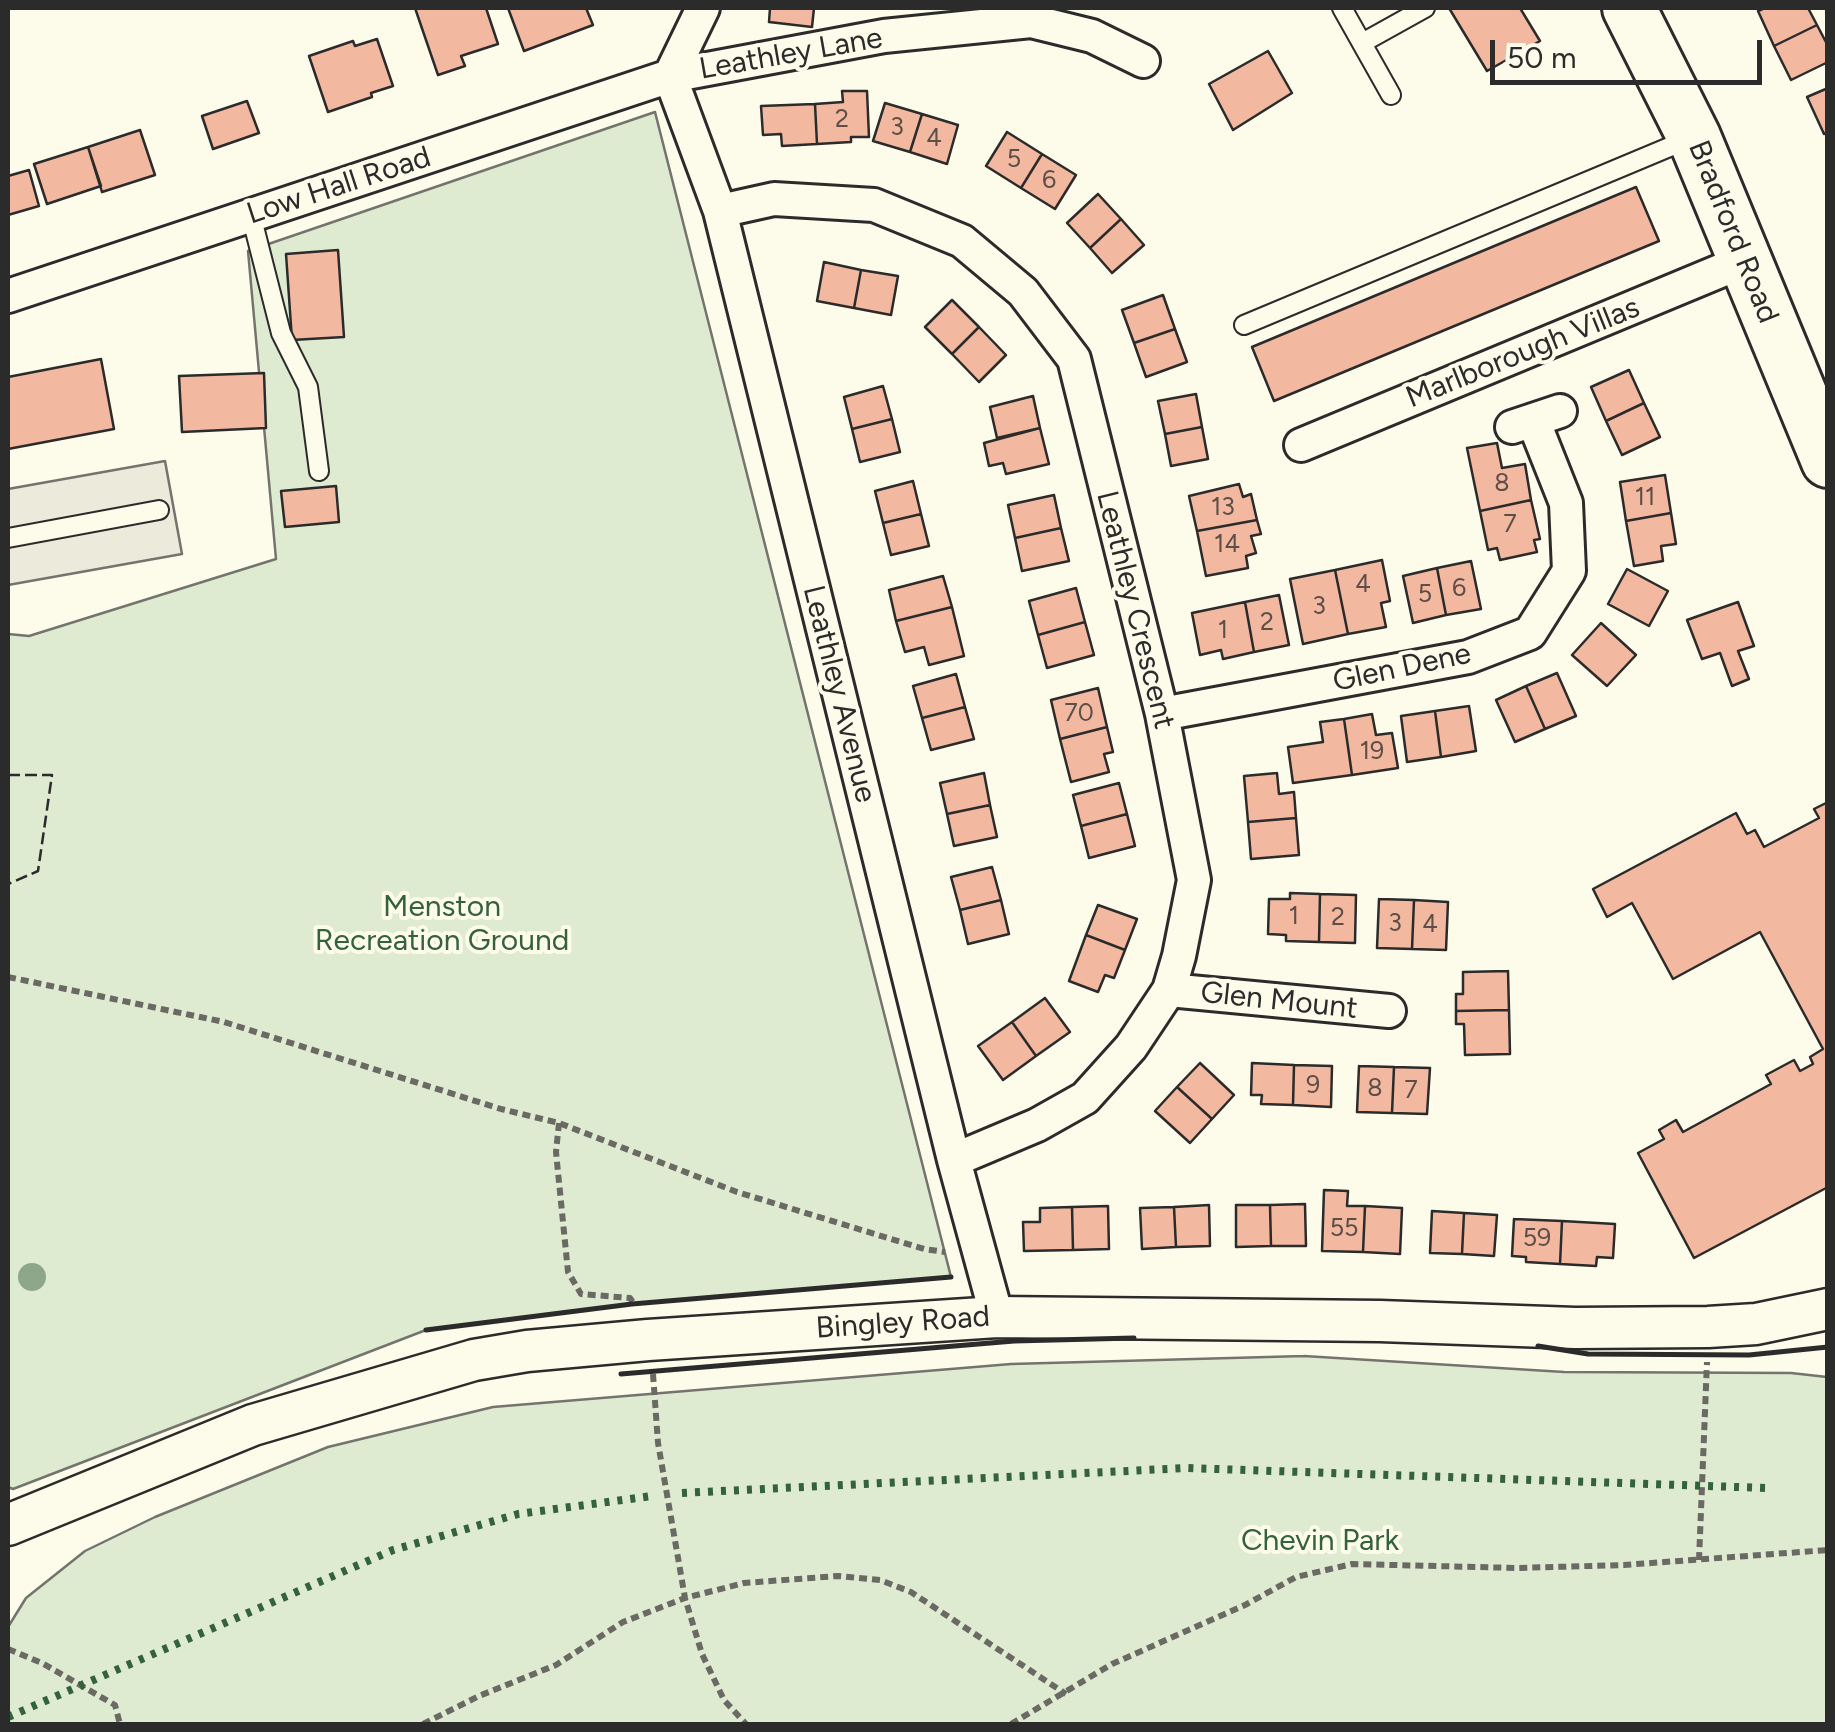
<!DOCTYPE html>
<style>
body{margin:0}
#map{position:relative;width:1835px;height:1732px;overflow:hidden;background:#fdfbea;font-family:Figtree,sans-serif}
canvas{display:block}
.frame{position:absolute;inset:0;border:10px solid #2b2b2b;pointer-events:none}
.scale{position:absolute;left:1490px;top:40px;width:272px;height:45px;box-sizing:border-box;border:5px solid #2b2b2b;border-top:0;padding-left:12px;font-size:30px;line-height:35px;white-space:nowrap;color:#2b2b2b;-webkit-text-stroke:8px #fdfbea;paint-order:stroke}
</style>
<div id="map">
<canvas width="1835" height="1732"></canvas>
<div class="frame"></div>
<div class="scale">50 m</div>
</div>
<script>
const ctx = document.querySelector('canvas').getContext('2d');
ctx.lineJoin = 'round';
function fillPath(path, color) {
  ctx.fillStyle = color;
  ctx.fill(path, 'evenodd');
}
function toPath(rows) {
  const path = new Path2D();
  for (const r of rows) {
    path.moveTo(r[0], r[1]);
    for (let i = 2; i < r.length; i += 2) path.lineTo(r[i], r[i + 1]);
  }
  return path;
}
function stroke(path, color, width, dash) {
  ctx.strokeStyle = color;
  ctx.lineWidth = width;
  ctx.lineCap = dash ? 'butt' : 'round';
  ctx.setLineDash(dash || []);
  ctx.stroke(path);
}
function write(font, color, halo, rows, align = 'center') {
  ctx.font = font + ' Figtree,sans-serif';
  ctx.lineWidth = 8;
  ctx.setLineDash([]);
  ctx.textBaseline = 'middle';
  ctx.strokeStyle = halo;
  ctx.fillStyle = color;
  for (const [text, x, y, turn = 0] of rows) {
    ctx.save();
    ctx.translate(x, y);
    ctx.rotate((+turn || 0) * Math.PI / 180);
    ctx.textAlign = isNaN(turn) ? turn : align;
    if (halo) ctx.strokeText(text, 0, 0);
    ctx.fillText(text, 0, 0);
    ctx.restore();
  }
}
const green = toPath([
 [655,112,951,1277,632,1304,426,1330,13,1489,8,1487,8,634,29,636,276,559,248,251,655,112],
 [1304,1356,1564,1372,1791,1373,1827,1377,1827,1724,8,1724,8,1627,26,1598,85,1551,155,1517,328,1447,493,1407,1011,1364,1304,1356]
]);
const parking = toPath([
 [165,461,182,554,8,585,8,489,165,461]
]);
const building = toPath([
 [415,8,486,8,498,44,461,56,465,66,438,75,415,8],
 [508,8,586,8,593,25,524,51,508,8],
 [770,8,814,8,812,27,769,22,770,8],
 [1449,8,1520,8,1540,41,1487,71,1449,8],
 [1765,8,1808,8,1817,25,1774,46,1758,11,1765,8],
 [1817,25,1828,46,1828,62,1791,80,1774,46,1817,25],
 [377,39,393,86,371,93,372,97,328,112,309,56,353,41,355,46,377,39],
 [1268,51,1292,93,1233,130,1209,84,1268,51],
 [1828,88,1828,133,1824,134,1807,97,1828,88],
 [842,91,867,91,869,137,851,137,851,142,817,144,815,104,843,102,842,91],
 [247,101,259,133,213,149,202,116,247,101],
 [885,103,922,114,910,152,873,141,885,103],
 [815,104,817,144,782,146,781,134,763,135,761,106,815,104],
 [922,114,958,125,947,164,910,152,922,114],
 [140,130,155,175,102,192,88,147,140,130],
 [1007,132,1042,154,1021,188,986,166,1007,132],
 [88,147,101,186,47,204,34,164,88,147],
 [1042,154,1076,175,1055,209,1021,188,1042,154],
 [29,170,39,206,8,215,8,176,29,170],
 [1636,187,1659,241,1274,401,1252,347,1636,187],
 [1098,194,1121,219,1090,248,1067,223,1098,194],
 [1121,219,1144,245,1112,273,1090,248,1121,219],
 [338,250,344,337,292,340,286,254,338,250],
 [824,262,861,270,854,308,817,301,824,262],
 [861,270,898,276,891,315,854,308,861,270],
 [1163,295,1175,329,1134,343,1122,310,1163,295],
 [952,300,979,327,952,354,925,327,952,300],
 [979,327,1006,355,979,382,952,354,979,327],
 [1175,329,1187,362,1146,377,1134,343,1175,329],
 [101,359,114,429,8,449,8,377,101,359],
 [1629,370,1644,403,1606,421,1591,387,1629,370],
 [264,373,266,428,182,432,179,376,264,373],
 [883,386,892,419,852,429,844,397,883,386],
 [1196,394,1202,427,1165,434,1158,401,1196,394],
 [1033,396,1040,428,997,438,990,407,1033,396],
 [1644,403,1660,437,1622,455,1606,421,1644,403],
 [892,419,900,452,860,462,852,429,892,419],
 [1202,427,1208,459,1171,466,1165,434,1202,427],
 [1040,428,1049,464,1006,474,1003,463,989,466,984,443,1040,428],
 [1497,443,1502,468,1525,464,1531,500,1480,511,1467,448,1497,443],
 [1665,475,1671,513,1626,521,1620,482,1665,475],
 [913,481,921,514,883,523,875,491,913,481],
 [1239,484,1243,497,1251,494,1257,520,1197,531,1189,496,1239,484],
 [336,486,339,522,285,527,281,491,336,486],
 [1054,495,1061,528,1015,538,1008,505,1054,495],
 [1531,500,1540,539,1534,540,1537,552,1500,560,1497,548,1488,550,1480,511,1531,500],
 [1671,513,1676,544,1661,546,1663,561,1634,566,1626,521,1671,513],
 [921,514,929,546,891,555,883,523,921,514],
 [1257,520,1261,534,1251,536,1256,553,1246,556,1248,568,1206,576,1197,531,1257,520],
 [1061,528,1069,561,1022,571,1015,538,1061,528],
 [1382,560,1390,601,1381,603,1386,627,1348,634,1335,570,1382,560],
 [1471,561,1481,609,1446,615,1437,568,1471,561],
 [1437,568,1446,615,1413,623,1403,576,1437,568],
 [1627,569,1668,591,1649,626,1608,604,1627,569],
 [1335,570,1348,634,1303,644,1290,579,1335,570],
 [943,576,952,607,896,621,889,590,943,576],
 [1076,588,1085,622,1038,635,1029,601,1076,588],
 [1279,595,1289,645,1254,652,1245,602,1279,595],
 [1245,602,1254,652,1223,659,1221,650,1200,655,1192,613,1245,602],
 [1738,602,1754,646,1738,651,1749,679,1732,686,1720,653,1702,659,1687,620,1738,602],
 [952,607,964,656,929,665,924,647,905,652,896,621,952,607],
 [1085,622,1094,655,1047,668,1038,635,1085,622],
 [1601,623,1636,655,1607,686,1572,655,1601,623],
 [1557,673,1576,716,1545,729,1526,686,1557,673],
 [956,674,965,707,922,718,913,686,956,674],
 [1526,686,1545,729,1515,742,1496,700,1526,686],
 [1098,688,1107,727,1060,739,1051,700,1098,688],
 [1469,706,1476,751,1441,757,1435,711,1469,706],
 [965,707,974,739,931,750,922,718,965,707],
 [1435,711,1441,757,1407,762,1401,716,1435,711],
 [1372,714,1376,735,1392,733,1398,768,1352,775,1344,719,1372,714],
 [1344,719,1352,775,1293,783,1288,747,1323,742,1320,722,1344,719],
 [1107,727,1113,752,1104,754,1109,772,1071,782,1060,739,1107,727],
 [984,773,990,805,947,814,940,783,984,773],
 [1277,773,1279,794,1294,792,1296,818,1248,822,1244,776,1277,773],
 [1119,783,1127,814,1081,826,1073,795,1119,783],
 [1828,802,1828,1187,1694,1258,1638,1153,1664,1139,1659,1130,1676,1120,1683,1132,1771,1084,1766,1075,1794,1060,1800,1071,1813,1064,1810,1057,1823,1049,1760,932,1673,979,1632,903,1607,917,1593,889,1736,813,1747,834,1755,830,1764,847,1819,818,1814,809,1828,802],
 [990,805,997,837,954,846,947,814,990,805],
 [1127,814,1135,846,1089,858,1081,826,1127,814],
 [1296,818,1299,855,1251,859,1248,822,1296,818],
 [992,867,1001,900,960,910,951,877,992,867],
 [1290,893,1320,894,1319,942,1286,941,1286,935,1268,934,1269,899,1290,899,1290,893],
 [1320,894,1356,895,1355,943,1319,942,1320,894],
 [1379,899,1414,900,1412,949,1377,948,1379,899],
 [1001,900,1009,934,968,944,960,910,1001,900],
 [1414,900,1448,902,1446,950,1412,949,1414,900],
 [1098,905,1137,919,1125,950,1086,935,1098,905],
 [1086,935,1125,950,1114,978,1105,975,1098,992,1069,981,1086,935],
 [1508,971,1509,1010,1456,1011,1456,994,1463,994,1463,972,1508,971],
 [1045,998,1070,1032,1036,1056,1012,1022,1045,998],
 [1509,1010,1510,1054,1465,1055,1464,1024,1456,1024,1456,1011,1509,1010],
 [1012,1022,1036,1056,1003,1080,978,1046,1012,1022],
 [1200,1063,1234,1095,1212,1119,1177,1087,1200,1063],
 [1252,1063,1294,1065,1293,1105,1261,1104,1262,1095,1251,1095,1252,1063],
 [1294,1065,1332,1066,1331,1107,1293,1105,1294,1065],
 [1359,1066,1394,1067,1392,1113,1357,1112,1359,1066],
 [1394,1067,1430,1068,1427,1114,1392,1113,1394,1067],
 [1177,1087,1212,1119,1190,1143,1155,1111,1177,1087],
 [1324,1190,1348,1191,1347,1206,1365,1206,1363,1252,1322,1251,1324,1190],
 [1305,1204,1306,1246,1271,1246,1270,1205,1305,1204],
 [1209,1205,1210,1246,1176,1247,1174,1207,1209,1205],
 [1236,1205,1270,1205,1271,1246,1236,1247,1236,1205],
 [1108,1206,1109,1249,1073,1250,1072,1207,1108,1206],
 [1365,1206,1402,1208,1400,1254,1363,1252,1365,1206],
 [1072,1207,1073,1250,1024,1251,1023,1222,1040,1222,1040,1208,1072,1207],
 [1174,1207,1176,1247,1142,1249,1140,1208,1174,1207],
 [1432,1211,1464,1213,1462,1254,1430,1253,1432,1211],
 [1464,1213,1497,1215,1494,1256,1462,1254,1464,1213],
 [1514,1219,1562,1221,1560,1264,1526,1262,1526,1257,1512,1256,1514,1219],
 [1562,1221,1615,1224,1613,1258,1597,1257,1596,1266,1560,1264,1562,1221]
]);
const path = toPath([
 [8,977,224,1022,501,1109,559,1123,737,1192,924,1249,945,1252],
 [559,1123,556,1152,568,1272,581,1294,630,1298,635,1305],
 [653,1374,658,1443,685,1598,702,1654,724,1700,746,1724],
 [1699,1560,1707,1362],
 [8,1649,42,1663,115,1705,120,1724],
 [423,1724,479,1696,556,1665,623,1622,685,1598,744,1583,838,1576,880,1580,911,1592,1066,1694],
 [1011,1724,1112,1664,1245,1605,1296,1577,1352,1564,1518,1568,1624,1565,1828,1550]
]);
const service = toPath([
 [1342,8,1391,95],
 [1362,43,1425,8],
 [251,215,281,333,308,387,319,471],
 [1244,325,1691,138],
 [8,538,159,510]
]);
const minor = toPath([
 [670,76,720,211,954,1160,997,1317],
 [670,76,703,8],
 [720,211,774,199,874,205,962,241,1023,292,1074,359,1162,714,1194,880,1179,956,1169,990,1131,1047,1085,1098,1037,1125,954,1160],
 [8,296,670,76,884,36,1031,21,1092,36,1143,61],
 [1512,427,1560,411],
 [1301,445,1744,261],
 [1162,714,1468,657,1530,633,1569,571,1566,503,1533,420],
 [1169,990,1389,1011]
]);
const tertiary = toPath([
 [8,1525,253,1425,474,1360,527,1351,648,1340,997,1317,1380,1321,1575,1328,1708,1327,1756,1324,1828,1309]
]);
const primary = toPath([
 [1629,8,1694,137,1828,461]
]);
const hedge = toPath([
 [682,1493,1187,1468,1766,1488],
 [8,1717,393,1550,518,1514,652,1496]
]);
const fence = toPath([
 [8,775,52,775,38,871,8,884]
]);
const wall = toPath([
 [426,1330,632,1304,951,1277],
 [1538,1346,1588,1354,1749,1355,1828,1347],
 [621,1374,1014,1341,1134,1338]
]);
const trees = [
 [32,1277]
];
const numberNames = [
 ["2",842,120],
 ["3",897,128],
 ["4",934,139],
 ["5",1014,160],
 ["6",1049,181],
 ["8",1502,484],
 ["11",1645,498],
 ["13",1223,508],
 ["7",1510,525],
 ["14",1227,545],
 ["4",1363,585],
 ["6",1459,589],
 ["5",1425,595],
 ["3",1319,607],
 ["2",1267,623],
 ["1",1223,631],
 ["70",1079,714],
 ["19",1372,752],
 ["1",1294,917],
 ["2",1338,918],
 ["3",1395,924],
 ["4",1430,925],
 ["9",1313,1086],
 ["8",1375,1089],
 ["7",1411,1091],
 ["55",1344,1229],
 ["59",1537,1239]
];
const streetNames = [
 ["Leathley Lane",791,54,-10],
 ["Low Hall Road",339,186,-18],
 ["Bradford Road",1733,232,68],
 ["Marlborough Villas",1523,353,-22],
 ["Leathley Crescent",1135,610,76],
 ["Glen Dene",1402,668,-12],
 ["Leathley Avenue",839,694,76],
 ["Glen Mount",1279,1001,6],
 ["Bingley Road",903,1323,-4]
];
const parkNames = [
 ["Menston",442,907],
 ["Recreation Ground",442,941],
 ["Chevin Park",1320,1541]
];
fillPath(green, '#deebd1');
stroke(green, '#74746e', 2.5);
fillPath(parking, '#eceadb');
stroke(parking, '#74746e', 2.5);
fillPath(building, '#f2b8a0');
stroke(building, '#2b2b2b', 2.5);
stroke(service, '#2b2b2b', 22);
stroke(minor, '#2b2b2b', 38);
stroke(tertiary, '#2b2b2b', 45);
stroke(primary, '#2b2b2b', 58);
stroke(path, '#6a6964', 6, [8, 5]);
stroke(service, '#fdfbea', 18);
stroke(minor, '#fdfbea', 32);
stroke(tertiary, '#fdfbea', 40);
stroke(primary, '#fdfbea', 52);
stroke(hedge, '#34623c', 8, [5, 8]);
stroke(fence, '#2b2b2b', 2.5, [12, 5]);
stroke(wall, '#2b2b2b', 5);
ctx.fillStyle = '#8ea78a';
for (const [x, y] of trees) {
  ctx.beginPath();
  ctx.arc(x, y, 14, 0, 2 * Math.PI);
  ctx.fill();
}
write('25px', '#5d4e48', null, numberNames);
write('30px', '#2b2b2b', '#fdfbea', streetNames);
write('30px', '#34623c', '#fdfbea', parkNames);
</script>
